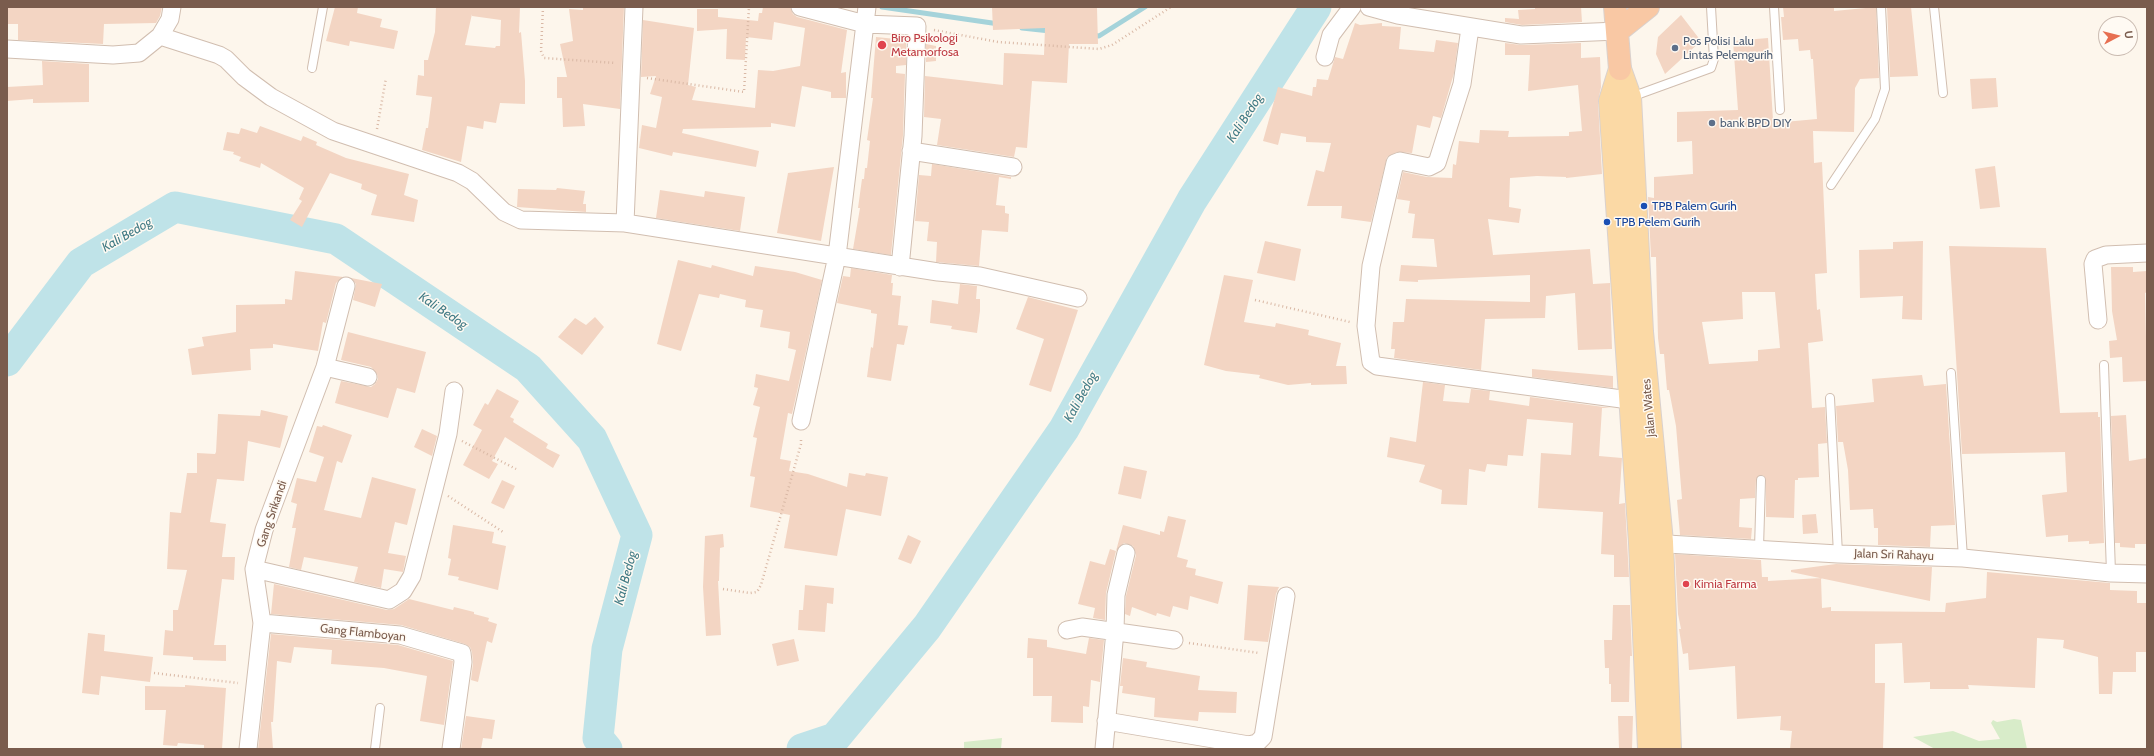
<!DOCTYPE html>
<style>
body{margin:0}
#map{position:relative;width:2154px;height:756px;overflow:hidden;background:#fdf6ec;font-family:Cabin,sans-serif}
canvas{display:block}
.frame{position:absolute;inset:0;border:8px solid #7a5c4d;pointer-events:none}
.north{position:absolute;left:2098px;top:16px;width:40px;height:40px;box-sizing:border-box;background:#fffaf3;border:1px solid #cabbb1;border-radius:50%;rotate:83deg;font-size:11px;font-weight:700;line-height:16px;text-align:center;color:#7a5c4d}
.north::after{content:'';display:block;margin:auto;width:14px;height:18px;background:#e76f51;clip-path:polygon(50% 0,100% 100%,50% 72%,0 100%)}
</style>
<div id="map">
<canvas width="2154" height="756"></canvas>
<div class="frame"></div>
<div class="north">U</div>
</div>
<script>
const ctx = document.querySelector('canvas').getContext('2d');
ctx.lineJoin = 'round';
function fillPath(path, color) {
  ctx.fillStyle = color;
  ctx.fill(path, 'evenodd');
}
function toPath(rows) {
  const path = new Path2D();
  for (const r of rows) {
    path.moveTo(r[0], r[1]);
    for (let i = 2; i < r.length; i += 2) path.lineTo(r[i], r[i + 1]);
  }
  return path;
}
function stroke(path, color, width, dash) {
  ctx.strokeStyle = color;
  ctx.lineWidth = width;
  ctx.lineCap = dash ? 'butt' : 'round';
  ctx.setLineDash(dash || []);
  ctx.stroke(path);
}
function write(font, color, halo, rows, align = 'center') {
  ctx.font = font + ' Cabin,sans-serif';
  ctx.lineWidth = 3;
  ctx.setLineDash([]);
  ctx.textBaseline = 'middle';
  ctx.strokeStyle = halo;
  ctx.fillStyle = color;
  for (const [text, x, y, turn = 0] of rows) {
    ctx.save();
    ctx.translate(x, y);
    ctx.rotate((+turn || 0) * Math.PI / 180);
    ctx.textAlign = isNaN(turn) ? turn : align;
    if (halo) ctx.strokeText(text, 0, 0);
    ctx.fillText(text, 0, 0);
    ctx.restore();
  }
}
const green = toPath([
 [2014,719,2021,720,2027,749,1935,749,1913,737,1953,731,1979,741,2000,739,1991,723,1993,720,1997,722],
 [1002,738,1001,749,964,749,964,742]
]);
const stream = toPath([
 [882,7,999,24],
 [1022,28,1050,31],
 [1092,35,1099,36,1145,7]
]);
const river = toPath([
 [7,361,81,263,175,207,336,239,528,368,592,439,637,535,607,649,598,738,607,749],
 [802,749,835,738,927,627,1064,429,1192,200,1316,7]
]);
const building = toPath([
 [7,7,162,7,160,16,156,23,104,24,103,44,18,40,18,24,7,24],
 [335,7,358,7,357,13,382,19,380,27,398,31,394,49,350,41,349,46,326,41],
 [436,7,520,7,519,33,521,32,525,81,525,104,500,103,496,123,484,121,483,129,467,126,461,162,422,150,426,128,428,128,432,97,416,95,418,75,424,76,424,60,428,60,435,32],
 [472,14,472,16,501,20,500,46,496,46,495,48,465,45],
 [583,7,624,7,620,109,583,104,585,126,563,127,562,98,557,98,557,77,567,77,560,44,573,41,569,9,583,10],
 [763,7,790,7,793,14,797,17,847,30,841,73,846,72,846,98,831,98,831,92,802,86,795,127,771,123,771,127,683,129,682,133,759,151,756,167,673,152,672,156,639,148,642,125,656,128,662,97,650,94,656,76,641,77,643,20,694,28,688,85,696,87,692,100,755,108,758,70,773,71,800,66,805,28,774,22,772,40,746,37,745,60,726,59,727,29,697,31,697,9,718,9,718,17,758,21,759,13,762,13],
 [992,7,1097,8,1098,44,1069,44,1067,83,1032,81,1027,148,1016,147,1014,157,937,145,941,119,924,117,925,76,1003,85,1004,53,1044,55,1045,28,993,30],
 [1535,7,1581,7,1582,22,1522,25,1505,22,1505,18,1519,19,1518,10,1535,9],
 [1783,7,1834,7,1834,11,1876,7,1879,78,1860,79,1855,88,1854,132,1813,131,1814,163,1822,162,1827,273,1815,274,1817,310,1820,309,1823,341,1808,343,1812,408,1825,407,1827,443,1818,444,1819,477,1798,478,1798,480,1795,480,1794,518,1766,517,1766,480,1764,476,1761,475,1756,479,1755,498,1740,499,1739,527,1752,528,1751,539,1680,535,1677,500,1682,499,1676,426,1669,390,1667,390,1664,354,1660,354,1658,338,1656,257,1651,257,1648,197,1654,198,1654,177,1693,174,1692,141,1677,142,1677,112,1738,110,1733,41,1768,38,1773,120,1784,120,1784,122,1817,119,1813,59,1811,59,1810,50,1799,51,1798,39,1783,40,1781,17,1784,17],
 [1742,292,1775,292,1780,348,1758,350,1758,361,1709,364,1702,322,1743,319],
 [1887,7,1911,7,1918,76,1890,77],
 [1681,15,1701,41,1665,74,1656,54,1658,37],
 [1355,23,1360,25,1382,23,1382,26,1401,27,1399,49,1434,52,1436,40,1458,43,1454,73,1441,118,1433,116,1430,128,1417,125,1412,153,1397,152,1387,157,1371,222,1341,218,1342,206,1307,206,1316,170,1324,172,1331,143,1306,142,1306,137,1281,133,1278,145,1263,141,1278,87,1312,96,1313,87,1316,87,1317,79,1328,80,1335,57,1343,59],
 [876,37,906,40,906,65,896,66,896,73,905,74,903,135,891,255,853,249,860,208,858,208,862,179,864,179,865,168,867,168,870,141,867,140,873,98,871,98],
 [1505,43,1521,45,1581,43,1581,58,1600,57,1601,87,1598,102,1602,174,1566,178,1566,177,1537,176,1510,178,1509,207,1521,209,1519,223,1488,219,1493,255,1590,249,1593,284,1610,283,1612,349,1578,350,1575,293,1546,296,1545,318,1485,319,1481,370,1394,358,1395,349,1391,349,1393,322,1404,322,1406,299,1530,302,1530,275,1418,280,1418,282,1399,281,1401,265,1437,267,1434,239,1412,238,1415,214,1408,213,1410,201,1397,199,1403,172,1427,177,1452,178,1453,164,1456,165,1459,141,1479,143,1480,130,1509,131,1508,137,1569,136,1569,132,1582,131,1578,85,1528,91,1530,55,1505,55],
 [926,44,936,46,936,61,926,62],
 [42,61,89,64,89,102,33,103,33,99,7,101,7,87,43,85],
 [1996,78,1998,107,1972,109,1970,79],
 [260,126,301,141,303,136,317,142,316,145,346,158,409,174,404,195,418,200,414,222,371,215,377,195,361,189,362,184,330,173,302,227,290,220,302,201,299,199,304,188,261,163,260,168,239,161,241,157,233,154,234,152,223,150,227,132,239,134,241,128,257,133],
 [932,164,1011,177,1011,179,999,177,996,205,1005,206,1005,213,1009,214,1008,232,982,230,979,266,936,262,937,242,927,241,929,222,915,221,919,175,931,176],
 [1995,166,2000,207,1980,209,1975,169],
 [834,167,821,241,777,233,788,173],
 [557,188,585,191,583,204,586,204,586,212,517,207,518,189,556,190],
 [660,190,704,197,705,191,745,197,740,231,656,218],
 [1265,241,1301,249,1295,281,1257,273],
 [1923,241,1922,320,1902,319,1903,296,1860,298,1859,250,1893,249,1893,242],
 [1949,246,2046,248,2060,413,2098,412,2098,417,2100,417,2104,543,2089,544,2089,541,2068,542,2068,535,2046,537,2042,495,2067,492,2065,452,1962,454],
 [678,260,711,268,712,265,753,276,755,266,795,272,822,280,792,414,788,413,780,459,791,461,789,471,808,474,847,487,849,473,865,476,866,473,888,477,881,516,846,509,837,556,784,548,790,515,750,507,755,477,750,476,757,438,753,437,760,407,753,405,758,388,754,387,756,374,789,381,796,350,788,348,790,332,760,327,763,310,745,307,746,300,720,294,719,298,699,294,681,351,657,344],
 [2111,267,2133,267,2133,272,2147,271,2147,292,2145,293,2147,381,2123,382,2122,357,2110,358,2109,341,2117,340,2112,311],
 [851,268,892,275,891,283,893,283,892,295,901,296,898,325,908,326,904,345,897,344,891,381,867,377,871,347,873,348,877,314,871,313,871,310,837,303,843,276,850,277],
 [295,271,343,277,336,283,326,323,323,322,318,351,273,344,273,348,250,349,251,370,192,375,188,349,204,346,202,337,236,332,236,305,285,304,285,299,292,300],
 [1224,275,1253,280,1244,322,1275,327,1276,323,1309,330,1308,335,1341,343,1336,366,1346,366,1347,384,1311,385,1311,383,1288,385,1259,378,1260,375,1226,371,1204,365],
 [351,278,382,284,375,307,353,300,356,284],
 [960,284,977,286,976,299,980,299,980,311,977,333,951,329,952,326,930,323,932,300,958,304],
 [1028,297,1078,310,1051,392,1029,385,1044,339,1016,329],
 [595,317,604,327,582,355,558,337,575,318,586,325],
 [348,332,426,352,415,393,397,388,388,418,335,403,341,381,371,387,375,384,378,379,377,374,371,367,341,360],
 [1532,369,1613,376,1613,388,1532,377],
 [1922,375,1924,386,1946,384,1955,525,1931,526,1930,547,1878,545,1878,528,1874,528,1873,509,1850,510,1848,470,1843,442,1838,442,1836,406,1874,402,1872,379],
 [1423,382,1445,385,1443,401,1469,403,1471,389,1490,391,1489,400,1529,406,1530,397,1611,408,1602,408,1599,456,1622,458,1619,504,1625,503,1629,577,1614,577,1614,555,1601,554,1603,512,1538,508,1541,453,1571,455,1573,423,1527,419,1523,456,1508,455,1507,466,1487,464,1485,472,1469,469,1467,505,1441,504,1442,490,1419,482,1425,465,1387,457,1390,437,1416,442],
 [497,389,519,401,510,417,514,419,513,422,548,444,546,448,560,455,553,468,505,437,492,461,498,464,489,479,463,465,482,430,473,425,485,403,488,405],
 [261,410,288,416,280,448,248,441,244,481,217,479,210,522,226,524,222,557,235,557,234,580,222,579,214,645,226,645,226,661,193,660,193,657,163,655,165,630,173,631,173,610,178,610,187,570,167,569,170,512,181,513,187,473,197,473,197,453,215,454,216,452,218,414,260,416],
 [2126,415,2129,461,2147,458,2147,544,2135,544,2135,548,2120,547,2120,543,2115,543,2111,416],
 [323,425,352,435,342,463,337,461,324,510,361,518,372,477,416,489,407,525,395,522,388,553,406,556,403,572,384,569,381,588,354,582,358,567,304,557,301,570,289,567,296,528,292,528,297,504,291,502,297,478,316,482,324,457,309,452,317,426,322,427],
 [422,429,437,436,432,456,414,447],
 [1124,466,1147,471,1141,499,1118,494],
 [502,480,515,486,504,509,491,503],
 [1816,514,1818,533,1803,534,1802,515],
 [1168,516,1186,520,1177,557,1188,560,1186,567,1196,569,1195,575,1223,582,1218,604,1190,596,1188,610,1173,606,1170,617,1157,613,1156,616,1132,607,1130,616,1125,614,1126,596,1136,555,1133,546,1124,543,1116,551,1106,593,1105,620,1093,618,1095,608,1078,604,1090,561,1105,565,1110,549,1116,551,1123,525,1160,535,1160,531,1164,532],
 [453,525,494,532,492,543,506,546,498,590,458,580,459,577,448,575,451,559,448,558],
 [723,534,724,547,720,548,719,581,718,581,721,635,706,636,703,587,705,536],
 [908,535,921,541,911,564,898,559],
 [1675,554,1761,560,1762,577,1768,577,1768,581,1821,578,1822,608,1831,607,1831,611,1945,612,1946,603,1986,598,1987,572,2110,583,2110,590,2137,591,2137,603,2147,603,2147,652,2136,652,2136,672,2113,672,2112,694,2099,694,2098,657,2063,648,2064,640,2037,638,2035,688,1968,685,1969,689,1930,689,1930,682,1904,683,1902,643,1875,644,1875,683,1885,683,1883,749,1790,749,1792,731,1780,730,1781,716,1737,719,1735,666,1689,670,1688,653,1683,654,1679,629,1681,629,1678,614],
 [1836,564,1932,567,1930,601,1791,572,1791,570],
 [274,584,387,610,394,609,409,599,453,610,454,607,474,612,474,614,489,618,488,621,497,624,492,643,487,641,478,682,471,680,473,663,472,652,470,647,465,644,401,625,271,614],
 [805,585,834,588,833,604,827,603,825,632,798,630,799,610,803,610],
 [1248,585,1279,587,1276,594,1268,642,1244,640],
 [1613,605,1630,605,1632,656,1630,656,1629,702,1611,702,1611,684,1609,684,1609,668,1605,668,1604,640,1612,640],
 [88,633,105,635,104,651,153,657,150,682,101,676,99,695,82,693],
 [271,634,398,645,453,661,444,725,420,721,427,676,384,668,331,664,332,650,294,647,291,663,277,661,273,722,271,722,273,749,258,749],
 [1028,638,1047,640,1047,647,1086,654,1089,638,1104,640,1100,682,1091,680,1089,707,1083,706,1083,723,1051,722,1052,696,1033,696,1033,658,1027,658],
 [794,639,799,661,777,666,772,644],
 [1123,658,1147,662,1146,667,1200,676,1198,690,1237,692,1236,713,1199,712,1198,721,1154,717,1155,698,1122,693,1123,686,1120,686],
 [185,685,226,688,222,749,204,749,204,745,178,743,177,746,163,745,166,710,145,710,145,686,185,687],
 [466,716,495,720,492,739,483,738,481,749,461,749],
 [1618,716,1633,716,1632,749,1619,749]
]);
const path = toPath([
 [543,7,541,51,544,58,615,63],
 [934,30,998,42,1099,49,1112,45,1171,7],
 [647,78,744,92,749,7],
 [377,129,386,78],
 [1255,300,1350,322],
 [462,441,516,469],
 [448,496,503,532],
 [723,589,750,593,757,592,761,585,801,444,801,438],
 [1189,643,1259,653],
 [154,673,238,683]
]);
const service = toPath([
 [1774,7,1780,110],
 [1934,7,1943,93],
 [312,68,323,7],
 [1631,97,1711,68,1714,59,1711,7],
 [1831,185,1875,119,1885,89,1881,7],
 [2104,365,2111,573],
 [1951,373,1963,558],
 [1830,398,1838,554],
 [1759,548,1761,480],
 [375,749,380,708]
]);
const minor = toPath([
 [800,7,865,24,917,26,913,136,900,267],
 [1369,7,1398,15,1521,35,1618,31],
 [1470,28,1462,84,1437,163,1429,167,1400,161,1395,163,1371,266,1366,326,1371,362,1377,366,1629,400],
 [160,36,219,55,226,59,244,77,271,97,333,131,458,173,472,181,504,212,521,220,625,223,938,272,980,276,1078,298],
 [7,49,113,55,139,53,160,36,170,19,172,7],
 [1325,57,1331,35,1352,7],
 [911,151,1013,167],
 [625,223,634,7],
 [2098,320,2093,264,2095,259,2106,255,2147,253],
 [325,367,368,377],
 [801,421,837,256,867,7],
 [1650,543,1838,554,1963,558,2111,573,2147,574],
 [254,569,389,600,403,591,412,576,448,434,454,391],
 [262,623,400,635,462,653,463,662,451,749],
 [1067,630,1082,627,1174,640],
 [1106,721,1249,745,1257,743,1263,737,1286,596],
 [248,749,262,623,254,569,264,530,325,367,346,286],
 [1104,749,1115,631,1116,595,1126,553]
]);
const primary = toPath([
 [1620,69,1630,97,1642,332,1662,542,1670,749],
 [1620,69,1610,101,1640,543,1649,749]
]);
const trunk = toPath([
 [1615,7,1620,69],
 [1618,31,1648,7]
]);
const markers = [
 [882,45,5,"#e0444e"],
 [1675,48,4,"#5c6f8a"],
 [1712,123,4,"#5c6f8a"],
 [1644,206,4,"#1a4fb4"],
 [1607,222,4,"#1a4fb4"],
 [1686,584,4,"#e0444e"]
];
const healthNames = [
 ["Biro Psikologi",891,38],
 ["Metamorfosa",891,52],
 ["Kimia Farma",1694,584]
];
const serviceNames = [
 ["Pos Polisi Lalu",1683,41],
 ["Lintas Pelemgurih",1683,55],
 ["bank BPD DIY",1720,123]
];
const transitNames = [
 ["TPB Palem Gurih",1652,206],
 ["TPB Pelem Gurih",1615,222]
];
const streetNames = [
 ["Jalan Wates",1649,408,-95],
 ["Gang Srikandi",272,514,-71],
 ["Jalan Sri Rahayu",1894,555,2],
 ["Gang Flamboyan",363,633,6]
];
const waterNames = [
 ["Kali Bedog",1245,118,-57],
 ["Kali Bedog",127,235,-30],
 ["Kali Bedog",443,311,34],
 ["Kali Bedog",1081,397,-61],
 ["Kali Bedog",626,578,-75]
];
fillPath(green, '#d8ecc9');
stroke(stream, '#a5d3da', 5);
stroke(river, '#bfe3e8', 31);
fillPath(building, '#f3d5c3');
stroke(service, '#d1beb0', 10);
stroke(minor, '#d1beb0', 19);
stroke(primary, '#dad1cd', 24);
stroke(trunk, '#dad1cd', 24);
stroke(path, '#d9b8a5', 2.5, [1, 3]);
stroke(service, '#fff', 8);
stroke(minor, '#fff', 17);
stroke(primary, '#fbd9a5', 22);
stroke(trunk, '#f9c8a4', 22);
for (const [x, y, r, color] of markers) {
  const dot = new Path2D();
  dot.arc(x, y, r, 0, 2 * Math.PI);
  ctx.fillStyle = color;
  ctx.fill(dot);
  stroke(dot, '#fffaf3', 1.5);
}
write('12px', '#be3a42', '#fffaf3', healthNames, 'left');
write('12px', '#4e5e75', '#fffaf3', serviceNames, 'left');
write('12px', '#164399', '#fffaf3', transitNames, 'left');
write('12px', '#7a5c4d', '#fffaf3', streetNames);
write('italic 13px', '#437c86', '#fffaf3', waterNames);
</script>
